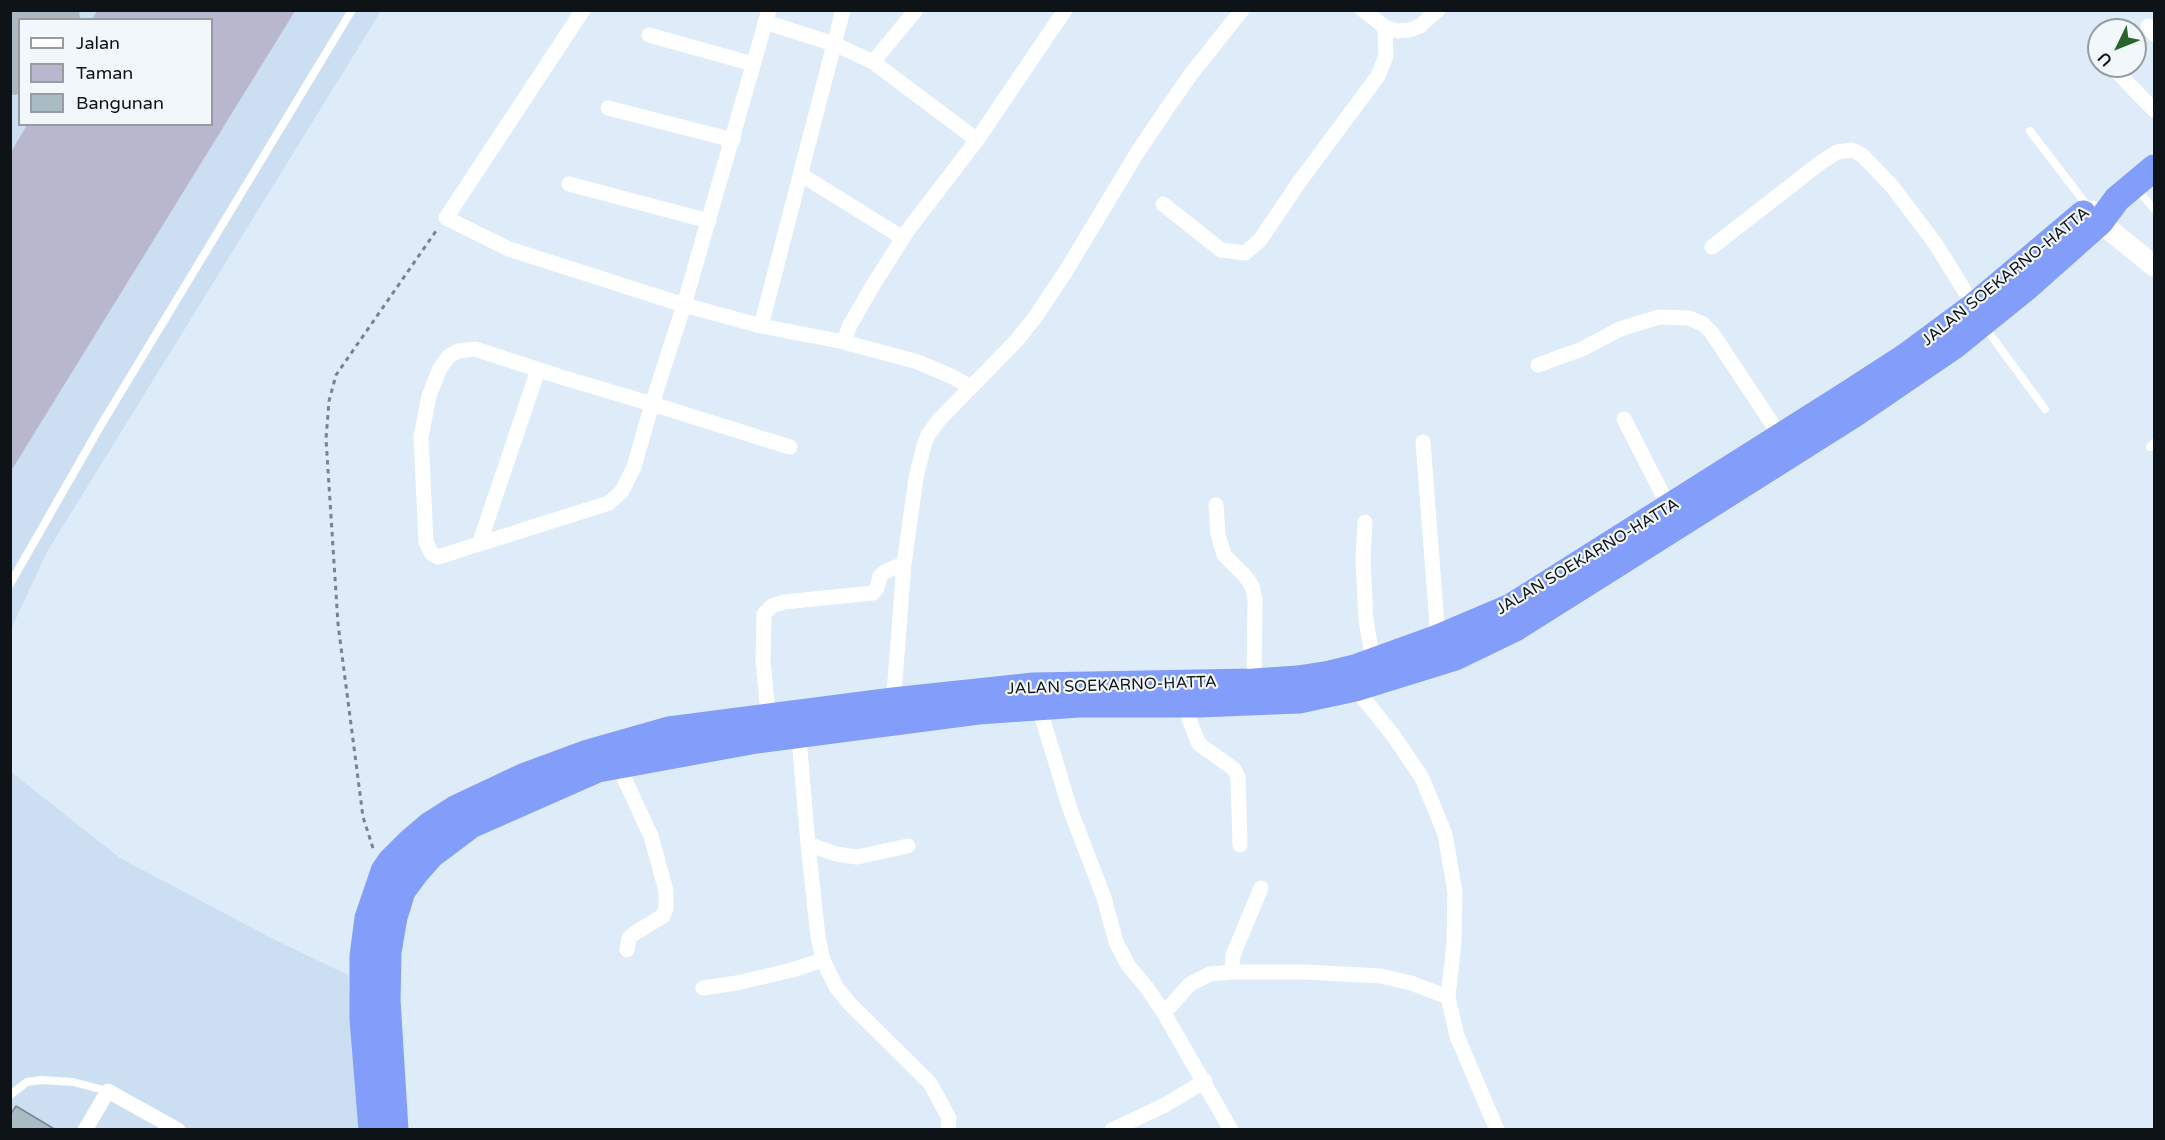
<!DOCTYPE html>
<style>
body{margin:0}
#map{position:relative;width:2165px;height:1140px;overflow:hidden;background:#deebf8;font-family:"Varela Round",sans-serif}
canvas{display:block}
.frame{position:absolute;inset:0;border:12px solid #0e1317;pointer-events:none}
.legend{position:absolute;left:18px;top:18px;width:195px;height:108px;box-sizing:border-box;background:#f2f7fc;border:2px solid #979ca0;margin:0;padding:8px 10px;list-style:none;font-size:18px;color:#0e1317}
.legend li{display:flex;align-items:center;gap:12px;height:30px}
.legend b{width:30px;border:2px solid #979ca0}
.north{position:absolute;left:2087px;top:18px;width:60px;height:60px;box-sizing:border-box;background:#f2f7fc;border:2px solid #979ca0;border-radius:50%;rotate:227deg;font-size:16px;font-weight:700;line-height:24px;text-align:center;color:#0e1317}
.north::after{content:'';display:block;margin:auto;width:21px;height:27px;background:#28652d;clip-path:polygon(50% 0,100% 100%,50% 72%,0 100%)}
</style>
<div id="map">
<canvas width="2165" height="1140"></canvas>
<div class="frame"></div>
<ul class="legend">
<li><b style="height:8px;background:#fff"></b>Jalan</li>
<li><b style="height:16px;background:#b9b7ce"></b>Taman</li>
<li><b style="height:16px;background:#a9bbc3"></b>Bangunan</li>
</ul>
<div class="north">U</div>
</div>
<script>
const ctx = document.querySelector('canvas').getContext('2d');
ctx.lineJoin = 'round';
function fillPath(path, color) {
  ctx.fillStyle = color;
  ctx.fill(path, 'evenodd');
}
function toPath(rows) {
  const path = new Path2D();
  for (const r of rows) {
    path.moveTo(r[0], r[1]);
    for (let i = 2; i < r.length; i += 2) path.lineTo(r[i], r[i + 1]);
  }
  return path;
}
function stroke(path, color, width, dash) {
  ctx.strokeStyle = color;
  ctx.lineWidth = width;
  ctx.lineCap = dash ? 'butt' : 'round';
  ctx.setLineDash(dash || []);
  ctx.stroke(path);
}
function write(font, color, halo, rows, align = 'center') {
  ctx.font = font + ' "Varela Round",sans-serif';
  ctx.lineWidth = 4.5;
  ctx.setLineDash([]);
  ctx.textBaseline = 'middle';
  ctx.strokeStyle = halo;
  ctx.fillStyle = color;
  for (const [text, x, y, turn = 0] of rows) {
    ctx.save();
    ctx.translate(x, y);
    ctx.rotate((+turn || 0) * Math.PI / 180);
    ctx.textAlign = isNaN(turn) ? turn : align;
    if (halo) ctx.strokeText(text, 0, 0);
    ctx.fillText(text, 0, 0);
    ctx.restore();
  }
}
const built = toPath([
 [11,11,381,11,47,552,11,629],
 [20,20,212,20,212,124,20,124],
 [10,771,120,858,277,941,348,975,362,1129,11,1129]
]);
const green = toPath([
 [97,11,295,11,11,471,11,152,27,125,212,124,212,20,92,19]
]);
const runway = toPath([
 [10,35,20,21]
]);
const building = toPath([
 [16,1106,56,1130,10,1130,10,1115,16,1106]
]);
const path = toPath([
 [373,848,363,817,338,624,326,439,329,401,336,375,436,231]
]);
const lane = toPath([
 [2030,131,2089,208],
 [2136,188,2154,209],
 [1984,326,2045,409],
 [2150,447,2154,443],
 [10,584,101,425,352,10],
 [10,1095,27,1082,41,1080,73,1082,108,1091]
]);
const street = toPath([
 [583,10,446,218,509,249,684,305,761,326],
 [769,10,684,305,652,404,634,467,622,491,609,503,438,557,432,554,426,542,421,437,429,396,440,368,449,356,458,351,475,349,561,377,652,404,790,447],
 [843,10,761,326,844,342,918,362,953,377,971,387],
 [765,22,834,44,873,62,977,140],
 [2148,26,2154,34],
 [1385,27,1397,31,1410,30,1420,26,1438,10],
 [649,35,753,64],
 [873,62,916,10],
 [2120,75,2154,110],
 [608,108,733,140],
 [800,174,903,238],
 [569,184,709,221],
 [1163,204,1221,250,1245,253,1260,240,1300,181,1378,76,1386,56,1385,27,1363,10],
 [1712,247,1820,163,1837,152,1852,150,1862,155,1891,185,1935,243,1974,306],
 [844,342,849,327,873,285,908,230,977,140,1065,10],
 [1538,365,1582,349,1620,329,1659,317,1689,318,1703,324,1712,333,1781,437],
 [1624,419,1669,507],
 [1423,442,1438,638],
 [1216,505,1218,534,1224,555,1245,576,1252,586,1255,599,1254,682],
 [1365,522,1363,559,1366,620,1373,661],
 [480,542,538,370],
 [1355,688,1393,735,1422,778,1445,834,1455,892,1454,943,1448,997,1457,1036,1497,1130],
 [1189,704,1189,719,1199,744,1234,769,1238,777,1240,845],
 [893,706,904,564,916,478,924,445,928,435,939,420,1017,340,1036,316,1066,271,1137,153,1166,110,1191,74,1242,10],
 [1039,707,1070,809,1104,898,1116,942,1128,965,1147,988,1164,1013,1231,1130],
 [769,724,763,661,764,614,772,606,784,602,873,593,877,588,880,576,886,571,904,564],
 [798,727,808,844,818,937,823,960,836,987,850,1004,930,1083,949,1118,948,1130],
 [618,765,651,836,666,891,666,908,663,916,635,933,629,938,627,950],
 [808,844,836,854,857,857,908,846],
 [1232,972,1233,955,1261,888],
 [703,988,737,983,792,970,823,960],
 [1164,1013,1190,984,1210,974,1232,972,1305,972,1381,976,1411,983,1448,997],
 [85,1130,108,1091,178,1130],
 [1112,1130,1165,1105,1205,1081]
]);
const secondary = toPath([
 [2092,211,2100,222,2154,266]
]);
const highway = toPath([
 [372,1130,363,1019,363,956,368,918,384,871,391,861,410,842,430,825,455,809,523,777,588,753,669,730,893,701,1034,686,1254,682,1298,679,1330,674,1355,668,1438,638,1511,607,1845,396,1905,357,1974,306,2083,214],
 [395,1130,387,1000,388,952,394,917,402,891,416,872,431,855,471,825,598,769,756,740,978,711,1079,704,1199,704,1299,700,1355,688,1455,657,1515,628,1596,577,1854,414,1955,345,2028,286,2100,222,2117,199,2154,168]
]);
const streetNames = [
 ["JALAN SOEKARNO-HATTA",2006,277,-39],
 ["JALAN SOEKARNO-HATTA",1588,557,-31],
 ["JALAN SOEKARNO-HATTA",1112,686,-2]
];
fillPath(built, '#ccdff2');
fillPath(green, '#b9b7ce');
stroke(runway, '#adb8c2', 120);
fillPath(building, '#a9bbc3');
stroke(building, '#788891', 1.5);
stroke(path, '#7a838b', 3, [4.5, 4.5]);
stroke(lane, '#fff', 8);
stroke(street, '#fff', 15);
stroke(secondary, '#fff', 21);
stroke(highway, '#829dfa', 27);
write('16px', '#0e1317', '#f2f7fc', streetNames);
</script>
